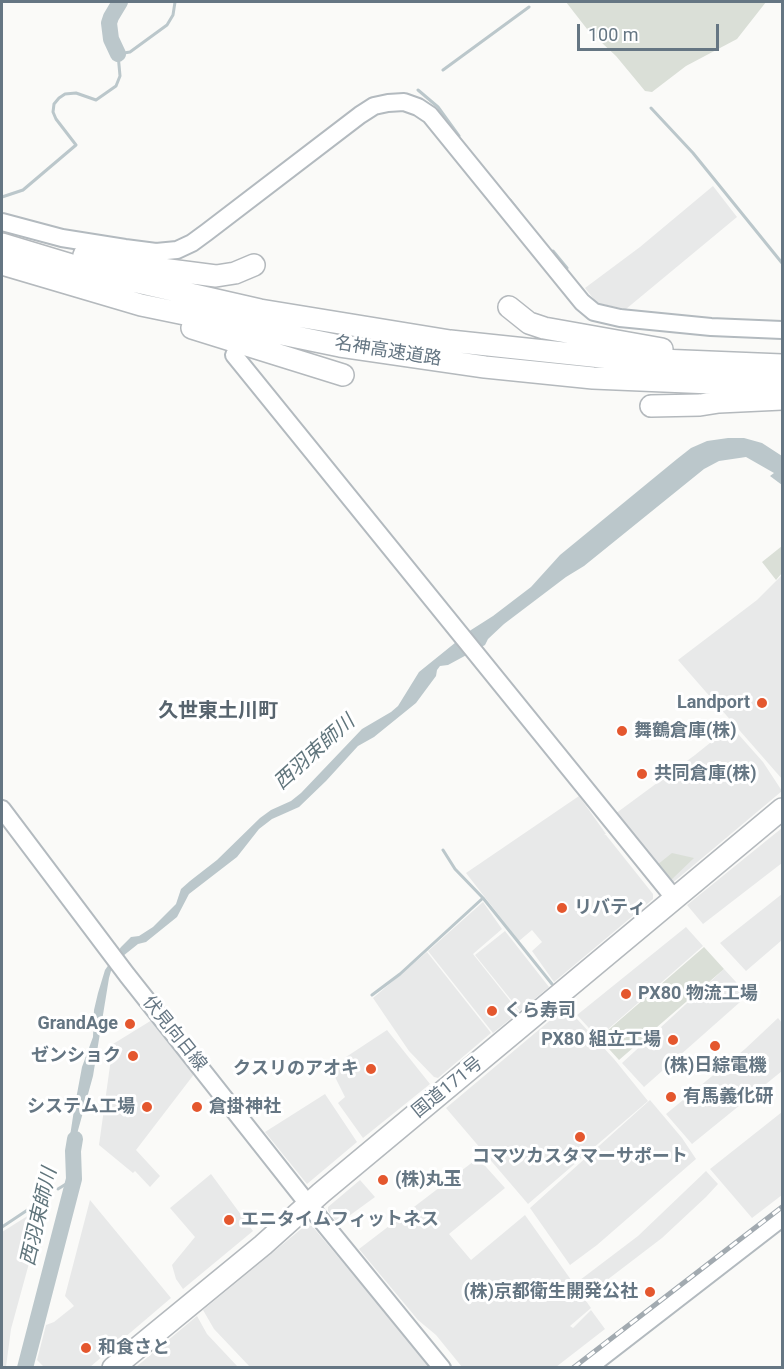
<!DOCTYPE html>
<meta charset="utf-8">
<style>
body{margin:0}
#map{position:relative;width:784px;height:1369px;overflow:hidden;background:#fafaf8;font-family:Roboto,sans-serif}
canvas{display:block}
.frame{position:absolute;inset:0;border:3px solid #657683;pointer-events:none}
.scale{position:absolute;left:577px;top:24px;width:142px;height:27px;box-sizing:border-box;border:3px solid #657683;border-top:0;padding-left:8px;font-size:18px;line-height:21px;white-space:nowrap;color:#657683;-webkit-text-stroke:4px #fff;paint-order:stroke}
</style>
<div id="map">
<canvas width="784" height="1369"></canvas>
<div class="frame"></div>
<div class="scale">100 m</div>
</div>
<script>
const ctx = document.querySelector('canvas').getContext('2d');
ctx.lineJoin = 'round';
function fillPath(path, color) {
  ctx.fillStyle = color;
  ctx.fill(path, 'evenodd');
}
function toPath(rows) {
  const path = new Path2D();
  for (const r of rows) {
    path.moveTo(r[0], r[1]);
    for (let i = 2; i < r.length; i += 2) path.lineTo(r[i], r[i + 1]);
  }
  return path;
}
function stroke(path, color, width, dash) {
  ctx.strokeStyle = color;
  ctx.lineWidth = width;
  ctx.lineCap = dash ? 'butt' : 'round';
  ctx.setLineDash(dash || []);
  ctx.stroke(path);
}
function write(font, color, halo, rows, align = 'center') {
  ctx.font = font + ' Roboto,"Noto Sans JP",sans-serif';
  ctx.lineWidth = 6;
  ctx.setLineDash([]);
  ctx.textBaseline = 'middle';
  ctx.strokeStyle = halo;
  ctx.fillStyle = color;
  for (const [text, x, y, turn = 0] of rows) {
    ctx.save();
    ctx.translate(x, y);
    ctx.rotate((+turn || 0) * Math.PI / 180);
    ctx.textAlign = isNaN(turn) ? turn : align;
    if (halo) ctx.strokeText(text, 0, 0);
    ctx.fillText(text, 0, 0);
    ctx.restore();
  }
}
const built = toPath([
 [713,186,737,217,626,309,597,303,585,288,640,247],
 [782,575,782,779,678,660,757,600],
 [731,726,763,762,782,791,670,885,615,814,695,755],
 [579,796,606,834,604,835,606,835,653,894,653,899,554,982,532,951,542,942,532,930,519,941,466,873],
 [782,828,782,863,703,924,687,905],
 [782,894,782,940,746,971,720,943],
 [483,902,502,929,473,954,519,1012,493,1033,428,951],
 [686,927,703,946,598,1038,577,1015],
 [505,931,549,987,520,1011,475,955],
 [427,952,491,1033,438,1078,434,1077,409,1051,373,998],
 [724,969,748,995,644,1087,622,1063],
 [566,1007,614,1059,648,1101,528,1204,446,1108],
 [778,1018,782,1023,782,1071,692,1144,666,1114,745,1049],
 [152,1020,195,1073,136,1150,160,1176,150,1187,135,1171,133,1173,99,1145,113,1044],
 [387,1030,430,1084,363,1138,338,1103,345,1097,333,1073,346,1057],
 [325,1094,357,1142,307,1184,265,1132],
 [650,1100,682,1138,696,1159,597,1245,570,1265,530,1208],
 [782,1112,782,1195,752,1218,710,1169],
 [478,1158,505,1188,449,1234,471,1260,525,1215,591,1308,570,1326,573,1328,591,1310,605,1329,556,1367,462,1367,436,1335,418,1320,359,1249],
 [706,1171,718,1184,706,1197,662,1238,590,1293,580,1280,638,1236],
 [211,1174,253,1231,183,1289,176,1279,172,1265,195,1237,170,1208],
 [360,1180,375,1197,338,1224,328,1211,328,1207],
 [90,1200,171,1298,90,1367,44,1367,37,1360,46,1325,54,1322,74,1306,65,1296],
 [45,1205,11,1329,6,1367,2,1367,2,1232],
 [306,1225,312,1226,431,1367,250,1367,214,1329,203,1310],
 [197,1316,207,1334,238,1367,136,1367]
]);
const green = toPath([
 [566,2,766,2,737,39,686,66,652,92,645,91,616,56,587,29],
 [782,546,782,573,776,580,762,562],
 [672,853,694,858,670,881,657,865],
 [704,947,724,969,619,1060,599,1038]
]);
const water = toPath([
 [728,438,744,438,762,443,782,456,782,485,770,476,774,473,746,457,719,461,704,469,584,566,566,577,504,624,488,639,485,645,448,665,440,666,437,670,436,676,416,703,374,737,358,746,326,781,299,807,272,819,259,829,237,857,189,894,177,917,146,942,138,944,123,956,111,971,109,978,93,1076,77,1134,75,1151,77,1163,72,1161,68,1149,74,1110,82,1067,93,1037,94,1010,98,993,105,970,121,947,131,937,139,936,153,927,176,904,181,889,190,881,217,860,260,818,271,810,291,801,301,793,362,729,391,712,398,706,419,672,471,630,493,616,531,587,560,555,677,459,691,448,707,441]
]);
const stream = toPath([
 [443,70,529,7],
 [418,90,438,107,459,136],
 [651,108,693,153,782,263],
 [2,197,23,190,76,145,56,119,53,112,54,104,59,98,65,94,76,93,96,100,116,86,120,76,118,54,130,52,167,25,173,15,175,2],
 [510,200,518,210],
 [553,251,567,268],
 [443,850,455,869,483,898,552,984],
 [372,995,400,974,483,898],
 [58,1189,74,1179],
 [2,1227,35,1205]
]);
const river = toPath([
 [118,54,111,39,109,23,111,17,120,2],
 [25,1368,74,1179,73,1151,75,1139]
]);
const secondary = toPath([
 [2,222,62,238,125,248,156,252,177,250,192,243,207,232,360,115,374,106,388,103,404,102,418,107,430,115,582,302,594,312,620,318,711,327,782,330],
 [234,355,675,899],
 [2,809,127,975,308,1204,442,1368],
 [588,1368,782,1218]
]);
const highway = toPath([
 [2,244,98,273,260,310,450,341,611,358,782,365],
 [84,255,146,267,216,276,235,273,254,265],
 [2,264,141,305,340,346,485,367,593,378,782,386],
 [509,307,529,323,544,328,662,349],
 [192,328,343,375],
 [651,406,700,405,719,402,782,399],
 [113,1368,263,1245,321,1193,782,809]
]);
const rail = toPath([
 [573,1368,782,1207]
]);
const markers = [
 [762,703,6,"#e4572e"],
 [622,731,6,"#e4572e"],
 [642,774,6,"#e4572e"],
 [562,908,6,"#e4572e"],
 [626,994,6,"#e4572e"],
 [492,1011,6,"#e4572e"],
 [130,1024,6,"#e4572e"],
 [673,1040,6,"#e4572e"],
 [715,1046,6,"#e4572e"],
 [133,1056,6,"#e4572e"],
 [371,1069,6,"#e4572e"],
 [671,1097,6,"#e4572e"],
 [147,1107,6,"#e4572e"],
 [197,1107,6,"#e4572e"],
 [580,1137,6,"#e4572e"],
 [383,1180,6,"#e4572e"],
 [229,1220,6,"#e4572e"],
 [650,1292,6,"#e4572e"],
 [86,1348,6,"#e4572e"]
];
const streetNames = [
 ["名神高速道路",388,352,9],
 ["伏見向日線",174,1034,51],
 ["国道171号",448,1088,-39]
];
const poiNames = [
 ["Landport",750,703,"right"],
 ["舞鶴倉庫(株)",634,731],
 ["共同倉庫(株)",654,774],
 ["リバティ",574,908],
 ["PX80 物流工場",638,994],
 ["くら寿司",504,1011],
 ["GrandAge",118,1024,"right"],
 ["PX80 組立工場",661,1040,"right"],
 ["ゼンショク",121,1056,"right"],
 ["(株)日綜電機",715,1066,"center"],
 ["クスリのアオキ",359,1069,"right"],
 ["有馬義化研",683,1097],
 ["システム工場",135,1107,"right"],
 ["倉掛神社",209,1107],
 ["コマツカスタマーサポート",580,1157,"center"],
 ["(株)丸玉",395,1180],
 ["エニタイムフィットネス",241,1220],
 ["(株)京都衛生開発公社",638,1292,"right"],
 ["和食さと",98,1348]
];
const neighbourhoodNames = [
 ["久世東土川町",218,712]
];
const waterNames = [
 ["西羽束師川",315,753,-42],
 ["西羽束師川",40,1217,-77]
];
fillPath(built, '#e8e9e9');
fillPath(green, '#dadfd7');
fillPath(water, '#bbc7cb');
stroke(stream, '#bbc7cb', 3);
stroke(river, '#bbc7cb', 16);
stroke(secondary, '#b3babf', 20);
stroke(highway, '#b4b9bd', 24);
stroke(secondary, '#fff', 16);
stroke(highway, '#fff', 21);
stroke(rail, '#a2aab0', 5);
stroke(rail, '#fff', 3, [9]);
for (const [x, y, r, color] of markers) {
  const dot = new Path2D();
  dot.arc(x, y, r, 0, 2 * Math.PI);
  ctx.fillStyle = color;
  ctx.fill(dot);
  stroke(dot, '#fff', 2);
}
write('18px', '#657683', '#fff', streetNames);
write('bold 18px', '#657683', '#fff', poiNames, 'left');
write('bold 20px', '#57646e', '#fff', neighbourhoodNames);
write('italic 20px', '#60757c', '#fff', waterNames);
</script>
